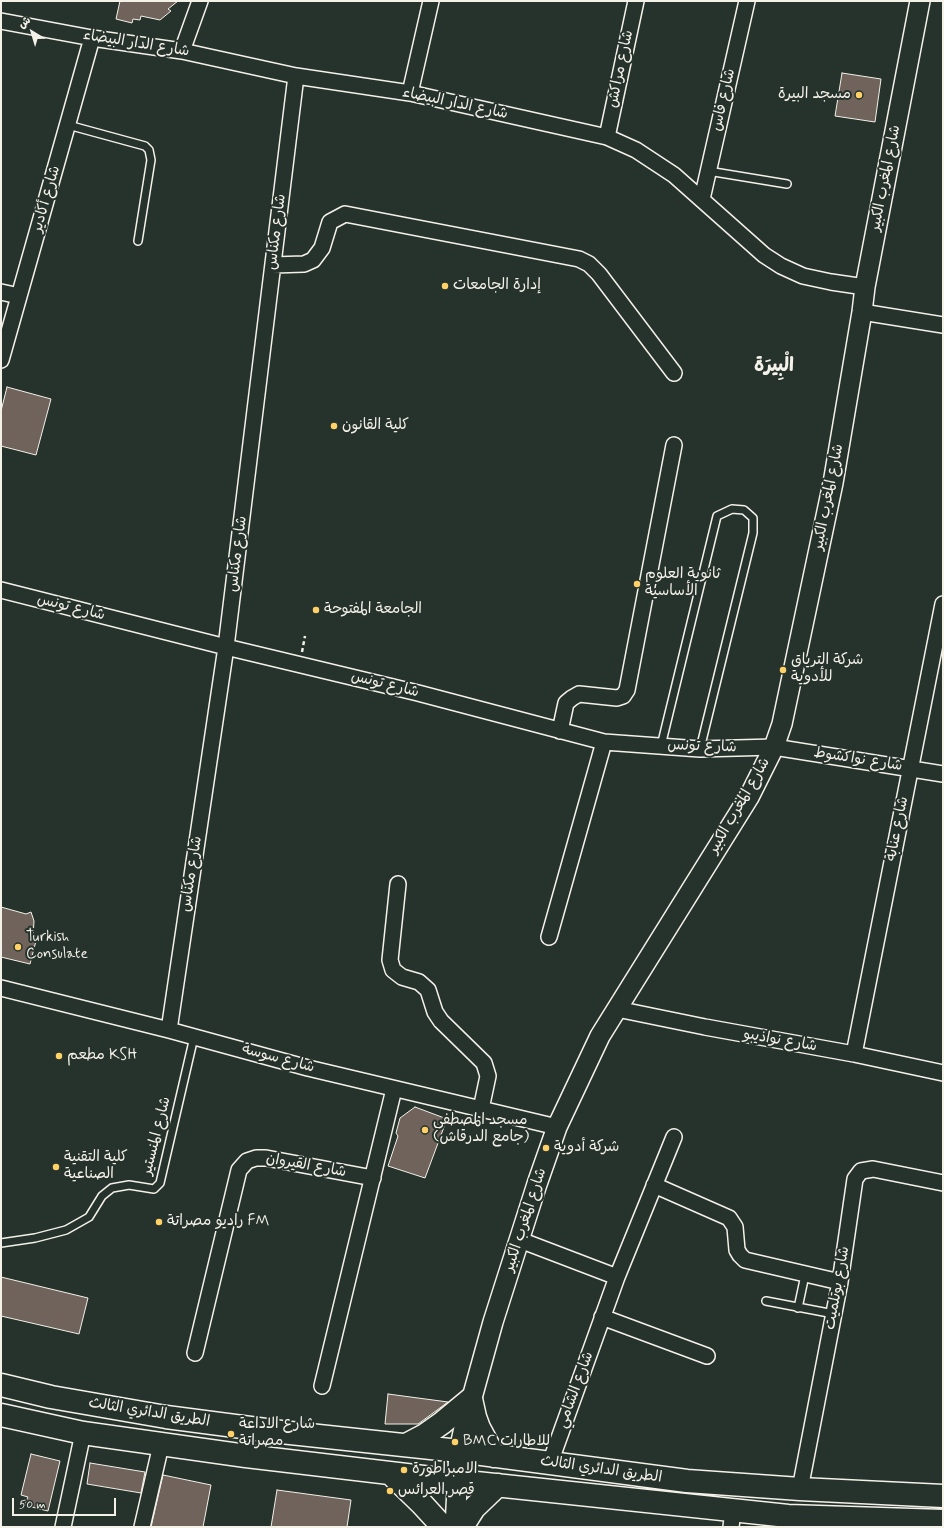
<!DOCTYPE html>
<meta charset="utf-8">
<style>
body{margin:0}
#map{position:relative;width:944px;height:1528px;overflow:hidden;background:#26332d;font-family:Mynerve,"Playpen Sans Arabic",sans-serif}
canvas{display:block}
.frame{position:absolute;inset:0;border:2px solid #f4f1e8;pointer-events:none}
.north{position:absolute;left:12px;top:12px;width:40px;height:40px;-webkit-text-stroke:3px #26332d;paint-order:stroke;rotate:322deg;font-size:11px;font-weight:700;line-height:16px;text-align:center;color:#f4f1e8}
.north::after{content:'';display:block;margin:auto;width:14px;height:18px;background:#f4f1e8;clip-path:polygon(50% 0,100% 100%,50% 72%,0 100%)}
.scale{position:absolute;left:12px;top:1498px;width:104px;height:18px;box-sizing:border-box;border:2px solid #f4f1e8;border-top:0;padding-left:5px;font-size:12px;line-height:14px;white-space:nowrap;color:#f4f1e8;-webkit-text-stroke:3px #26332d;paint-order:stroke}
</style>
<div id="map">
<canvas width="944" height="1528"></canvas>
<div class="frame"></div>
<div class="north">ش</div>
<div class="scale">50 m</div>
</div>
<script>
const ctx = document.querySelector('canvas').getContext('2d');
ctx.lineJoin = 'round';
function fillPath(path, color) {
  ctx.fillStyle = color;
  ctx.fill(path, 'evenodd');
}
function toPath(rows) {
  const path = new Path2D();
  for (const r of rows) {
    path.moveTo(r[0], r[1]);
    for (let i = 2; i < r.length; i += 2) path.lineTo(r[i], r[i + 1]);
  }
  return path;
}
function stroke(path, color, width, dash) {
  ctx.strokeStyle = color;
  ctx.lineWidth = width;
  ctx.lineCap = dash ? 'butt' : 'round';
  ctx.setLineDash(dash || []);
  ctx.stroke(path);
}
function write(font, color, halo, rows, align = 'center') {
  ctx.font = font + ' Mynerve,"Playpen Sans Arabic",sans-serif';
  ctx.lineWidth = 4;
  ctx.setLineDash([]);
  ctx.textBaseline = 'middle';
  ctx.strokeStyle = halo;
  ctx.fillStyle = color;
  for (const [text, x, y, turn = 0] of rows) {
    ctx.save();
    ctx.translate(x, y);
    ctx.rotate((+turn || 0) * Math.PI / 180);
    ctx.textAlign = isNaN(turn) ? turn : align;
    if (halo) ctx.strokeText(text, 0, 0);
    ctx.fillText(text, 0, 0);
    ctx.restore();
  }
}
const building = toPath([
 [120,1,178,1,168,9,171,11,160,20,141,16,140,20,133,19,132,23,116,19,120,1],
 [842,73,881,79,875,122,835,116,842,73],
 [7,387,51,399,36,455,1,446,1,411,7,387],
 [1,907,26,914,31,912,34,921,33,937,37,937,30,964,1,957,1,907],
 [415,1107,447,1119,425,1178,388,1166,398,1136,396,1133,400,1118,415,1107],
 [1,1277,88,1298,79,1334,1,1316,1,1277],
 [388,1394,448,1402,418,1424,385,1424,388,1394],
 [31,1454,60,1461,48,1511,24,1505,28,1497,21,1495,31,1454],
 [90,1463,145,1472,141,1493,87,1484,90,1463],
 [163,1475,211,1485,203,1527,151,1527,163,1475],
 [277,1490,351,1500,347,1527,271,1527,277,1490]
]);
const path = toPath([
 [302,652,305,636]
]);
const service = toPath([
 [68,125,145,146,149,150,151,160,138,241],
 [708,171,787,184],
 [661,746,717,516,732,509,744,510,753,518,753,533,700,749],
 [1,1243,35,1238,66,1230,89,1217,102,1196,112,1188,129,1185,154,1189,160,1183,194,1037],
 [766,1301,834,1314],
 [798,1308,805,1275]
]);
const minor = toPath([
 [1,21,92,38,182,51,296,76,410,93,607,137,636,150,674,175,764,255,781,266,803,276,831,282,865,287],
 [182,51,200,1],
 [410,93,431,1],
 [607,137,636,1],
 [702,199,747,1],
 [273,265,304,264,313,260,322,248,330,222,345,214,579,259,589,264,599,274,674,373],
 [1,292,19,296],
 [862,312,943,325],
 [1,360,92,38],
 [1,590,226,647,418,693,604,742,700,749,774,747,943,774],
 [560,731,566,703,572,698,579,694,617,698,623,696,627,690,674,445],
 [398,884,390,960,393,970,402,977,419,982,428,990,435,1012,441,1021,484,1063,488,1076,481,1109],
 [549,937,604,742],
 [1,988,169,1030,308,1068,557,1127],
 [617,1009,705,1027,854,1054,943,1073],
 [169,1030,226,647,296,76],
 [854,1054,943,604],
 [654,1185,729,1218,735,1227,737,1250,740,1255,745,1260,840,1282],
 [520,1240,617,1277],
 [602,1317,707,1356],
 [195,1353,239,1170,247,1161,256,1158,266,1158,373,1178],
 [322,1386,394,1089],
 [550,1463,617,1277,674,1137],
 [800,1489,840,1282,855,1179,861,1171,873,1169,943,1183],
 [63,1527,83,1433],
 [142,1527,161,1445],
 [731,1527,733,1510]
]);
const tertiary = toPath([
 [455,1527,459,1451,465,1423,493,1322,537,1184,557,1127,600,1036,749,797,774,747,782,724,833,483,862,312,865,287,920,1]
]);
const primary = toPath([
 [1,1385,51,1397,166,1417,281,1432,459,1451,687,1481,800,1489,943,1496],
 [471,1399,475,1417,479,1428,494,1456],
 [1,1415,83,1433,246,1456,457,1481,788,1516,943,1521],
 [406,1445,425,1435,442,1423,471,1399],
 [390,1473,422,1504,443,1527],
 [462,1527,474,1508,498,1485]
]);
const markers = [
 [859,95,4,"#ffd166"],
 [445,286,4,"#ffd166"],
 [334,426,4,"#ffd166"],
 [637,584,4,"#ffd166"],
 [316,610,4,"#ffd166"],
 [783,670,4,"#ffd166"],
 [18,947,4,"#ffd166"],
 [59,1056,4,"#ffd166"],
 [425,1130,4,"#ffd166"],
 [546,1148,4,"#ffd166"],
 [56,1167,4,"#ffd166"],
 [159,1222,4,"#ffd166"],
 [231,1434,4,"#ffd166"],
 [455,1442,4,"#ffd166"],
 [404,1470,4,"#ffd166"],
 [390,1491,4,"#ffd166"]
];
const streetNames = [
 ["شارع الدار البيضاء",136,44,9],
 ["شارع مراكش",621,69,-78],
 ["شارع فاس",724,100,-77],
 ["شارع الدار البيضاء",455,104,12],
 ["شارع المغرب الكبير",886,178,-79],
 ["شارع أكادير",47,199,-74],
 ["شارع مكناس",277,232,-83],
 ["شارع المغرب الكبير",829,497,-79],
 ["شارع مكناس",238,554,-83],
 ["شارع تونس",71,608,14],
 ["شارع تونس",385,685,14],
 ["شارع تونس",702,747,2],
 ["شارع نواكشوط",858,760,9],
 ["شارع المغرب الكبير",740,806,-60],
 ["شارع عنابة",898,829,-79],
 ["شارع مكناس",192,874,-81],
 ["شارع نواذيبو",780,1041,10],
 ["شارع سوسة",278,1059,15],
 ["شارع المنستير",157,1136,-76],
 ["شارع القيروان",306,1166,10],
 ["شارع المغرب الكبير",526,1220,-72],
 ["شارع بوتلميت",838,1288,-80],
 ["شارع الشامي",576,1390,-70],
 ["الطريق الدائري الثالث",149,1413,9],
 ["الطريق الدائري الثالث",601,1470,8]
];
const poiNames = [
 ["مسجد البيرة",851,95,"right"],
 ["إدارة الجامعات",453,286],
 ["كلية القانون",342,426],
 ["ثانوية العلوم",645,575],
 ["الأساسية",645,592],
 ["الجامعة المفتوحة",324,610],
 ["شركة الترياق",791,661],
 ["للأدوية",791,678],
 ["Turkish",26,938],
 ["Consulate",26,955],
 ["مطعم KSH",67,1056],
 ["مسجد المصطفى",433,1121],
 ["(جامع الدرقاش)",433,1138],
 ["شركة أدوية",554,1148],
 ["كلية التقنية",64,1158],
 ["الصناعية",64,1175],
 ["راديو مصراتة FM",167,1222],
 ["شارع الاداعة",239,1425],
 ["مصراتة",239,1442],
 ["BMC للاطارات",463,1442],
 ["الامبراطورة",412,1470],
 ["قصر العرائس",398,1491]
];
const districtNames = [
 ["الْبِيرَة",774,367]
];
fillPath(building, '#6f635b');
stroke(building, '#f4f1e8', 1);
stroke(service, '#f4f1e8', 10);
stroke(minor, '#f4f1e8', 18);
stroke(tertiary, '#f4f1e8', 22);
stroke(primary, '#f4f1e8', 25);
stroke(path, '#f4f1e8', 2.5, [4, 3]);
stroke(service, '#26332d', 7);
stroke(minor, '#26332d', 15);
stroke(tertiary, '#26332d', 19);
stroke(primary, '#26332d', 22);
for (const [x, y, r, color] of markers) {
  const dot = new Path2D();
  dot.arc(x, y, r, 0, 2 * Math.PI);
  ctx.fillStyle = color;
  ctx.fill(dot);
  stroke(dot, '#26332d', 1.5);
}
write('15px', '#f4f1e8', '#26332d', streetNames);
write('15px', '#f4f1e8', '#26332d', poiNames, 'left');
write('bold 19px', '#f4f1e8', '#26332d', districtNames);
</script>
